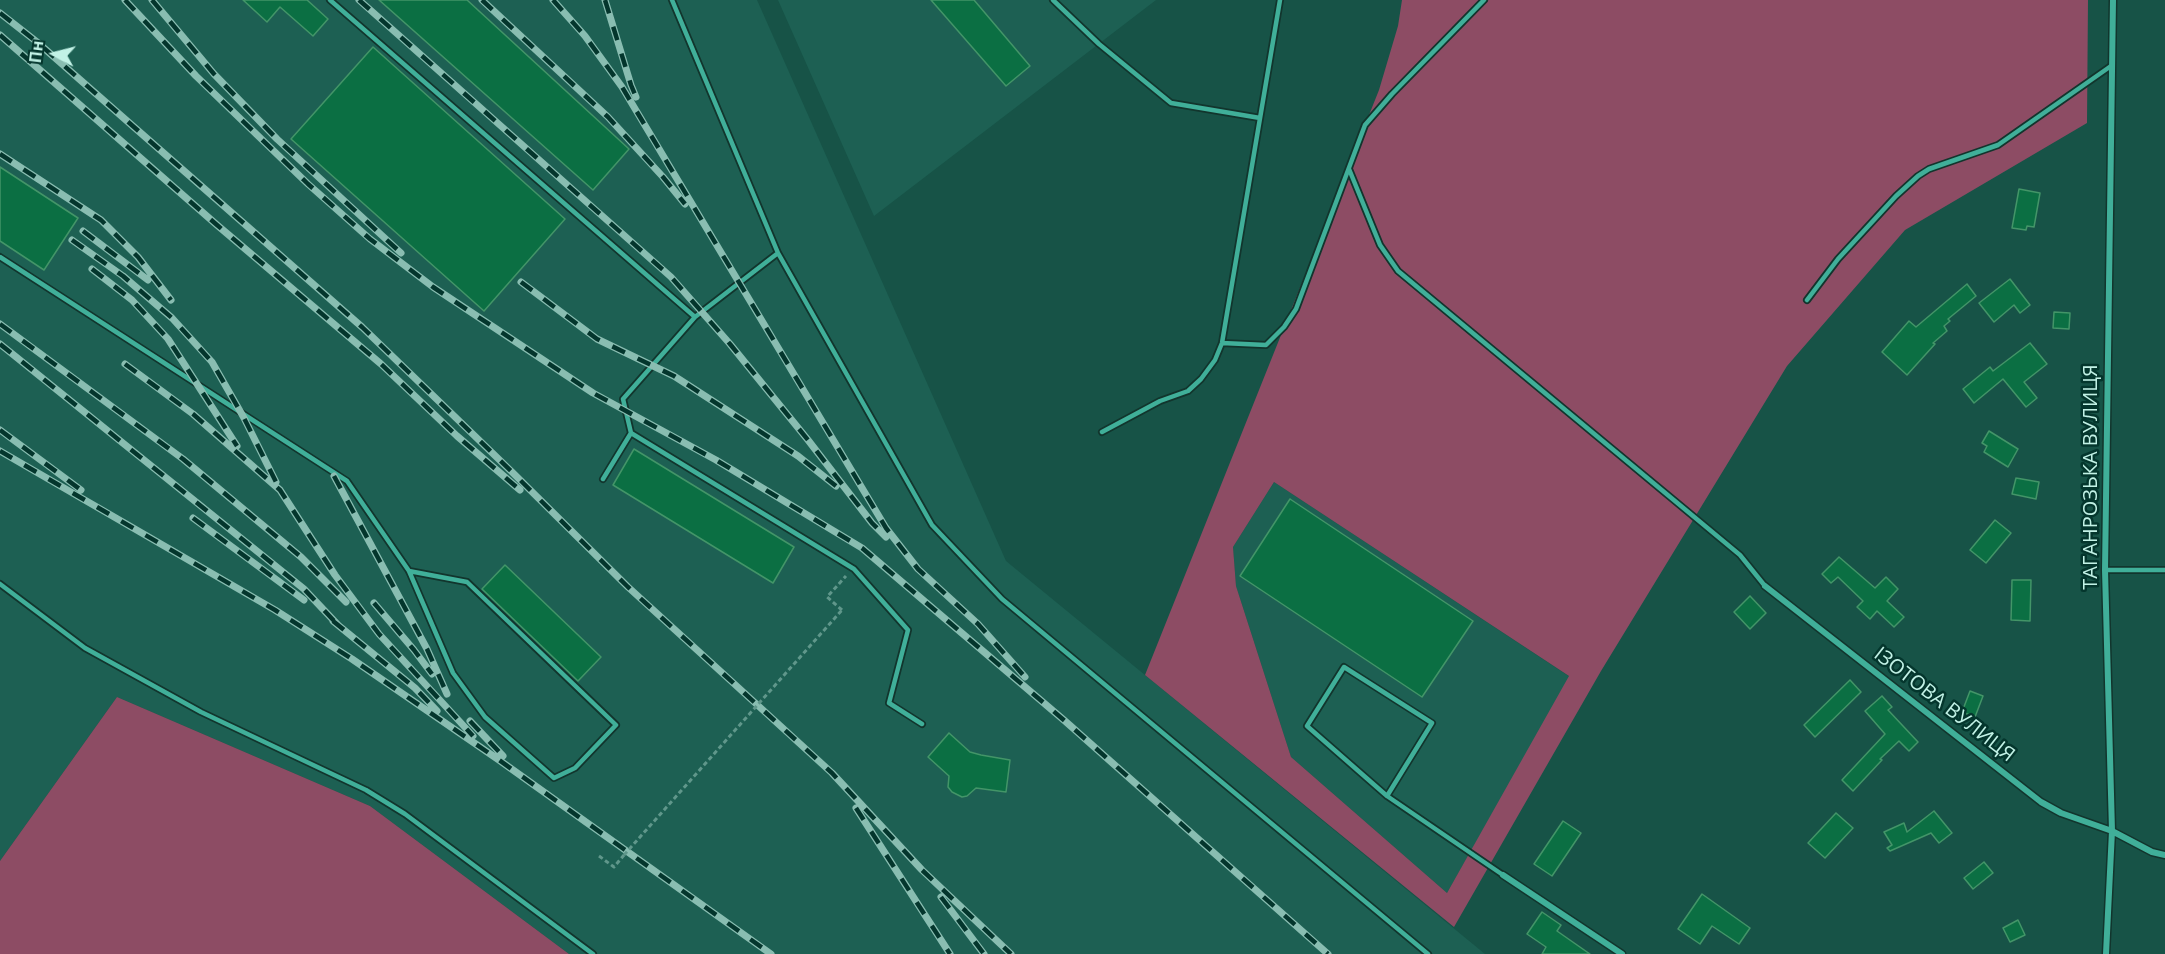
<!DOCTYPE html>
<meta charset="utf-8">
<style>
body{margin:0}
#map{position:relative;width:2165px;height:954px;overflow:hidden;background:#175347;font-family:"Open Sans",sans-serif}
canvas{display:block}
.north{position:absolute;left:24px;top:24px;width:60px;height:60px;-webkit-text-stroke:4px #04362d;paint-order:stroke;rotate:277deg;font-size:16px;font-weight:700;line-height:24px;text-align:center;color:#c2f2e6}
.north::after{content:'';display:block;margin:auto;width:21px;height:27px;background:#c2f2e6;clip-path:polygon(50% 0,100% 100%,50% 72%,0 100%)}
</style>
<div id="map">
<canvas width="2165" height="954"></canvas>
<div class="north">Пн</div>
</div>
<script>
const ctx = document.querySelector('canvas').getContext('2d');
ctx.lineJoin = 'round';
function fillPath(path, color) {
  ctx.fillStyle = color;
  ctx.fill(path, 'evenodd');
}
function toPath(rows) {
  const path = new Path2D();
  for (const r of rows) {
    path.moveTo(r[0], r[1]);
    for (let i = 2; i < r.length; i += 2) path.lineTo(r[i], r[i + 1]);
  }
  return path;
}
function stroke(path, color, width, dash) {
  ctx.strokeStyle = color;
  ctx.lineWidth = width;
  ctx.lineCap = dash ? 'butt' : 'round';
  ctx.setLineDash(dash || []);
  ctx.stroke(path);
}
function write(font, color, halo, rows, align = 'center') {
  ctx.font = font + ' "Open Sans",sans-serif';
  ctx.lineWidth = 5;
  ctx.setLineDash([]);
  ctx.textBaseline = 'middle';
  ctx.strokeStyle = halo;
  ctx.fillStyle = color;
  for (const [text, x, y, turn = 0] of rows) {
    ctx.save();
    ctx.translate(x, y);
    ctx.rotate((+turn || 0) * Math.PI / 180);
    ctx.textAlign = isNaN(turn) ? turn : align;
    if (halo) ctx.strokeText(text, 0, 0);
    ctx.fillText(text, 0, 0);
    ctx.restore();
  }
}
const built = toPath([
 [0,0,757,0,1006,561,1485,954,569,954,370,806,117,697,0,861],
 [778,0,1156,0,874,216],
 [1274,482,1570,677,1447,893,1291,757,1236,586,1233,547]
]);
const green = toPath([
 [1402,0,2088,0,2087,123,1905,230,1787,366,1601,671,1454,927,1145,675,1379,90,1398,26],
 [1274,482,1569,676,1447,893,1291,757,1236,586,1233,547],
 [117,697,370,806,569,954,0,954,0,861]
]);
const building = toPath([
 [243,0,307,0,328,19,313,36,280,7,267,22,243,0],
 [379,0,467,0,629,149,593,190,379,0],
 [931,0,974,0,1030,66,1006,86,931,0],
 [373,47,565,219,484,311,291,139,373,47],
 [0,167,78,218,44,270,0,241,0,167],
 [2019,189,2040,193,2034,227,2027,226,2026,230,2012,228,2019,189],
 [2010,279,2030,305,2020,313,2014,305,1994,322,1979,303,2010,279],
 [1967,284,1976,296,1948,319,1950,321,1944,326,1947,331,1933,343,1935,344,1907,375,1882,352,1909,321,1916,327,1967,284],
 [2054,312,2070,313,2069,329,2053,328,2054,312],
 [2030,343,2047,364,2024,382,2037,398,2026,407,2003,379,1974,403,1963,389,1990,367,1993,371,2030,343],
 [1989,431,2018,449,2008,467,1984,452,1987,446,1982,443,1989,431],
 [634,449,794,547,773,583,613,485,634,449],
 [2016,478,2039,482,2036,499,2012,494,2016,478],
 [1290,499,1473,621,1422,697,1240,576,1290,499],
 [1995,520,2011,533,1986,563,1970,550,1995,520],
 [1839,557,1875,588,1886,577,1898,589,1887,601,1904,617,1894,627,1877,611,1870,619,1857,607,1863,601,1838,577,1831,583,1822,574,1839,557],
 [505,565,601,657,578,681,482,589,505,565],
 [2012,580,2031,580,2030,621,2011,620,2012,580],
 [1750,596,1766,613,1750,629,1734,612,1750,596],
 [1850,680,1861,692,1815,737,1804,725,1850,680],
 [1970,691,1983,696,1975,717,1962,712,1970,691],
 [1882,696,1892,707,1888,710,1918,742,1909,751,1899,741,1880,759,1882,760,1853,791,1842,780,1885,734,1865,711,1882,696],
 [949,733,970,752,981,755,1010,760,1006,792,976,788,967,796,962,797,952,792,948,787,949,776,928,757,949,733],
 [1934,811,1952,833,1939,843,1931,833,1890,851,1887,848,1892,845,1884,832,1904,823,1907,832,1934,811],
 [1836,813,1853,828,1825,858,1808,843,1836,813],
 [1563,821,1581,833,1552,876,1534,864,1563,821],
 [1984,862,1993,873,1973,889,1964,878,1984,862],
 [1702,894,1750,928,1739,944,1712,926,1700,944,1678,929,1702,894],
 [1542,912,1561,925,1557,931,1590,954,1542,954,1546,947,1527,934,1542,912],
 [2018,920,2025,935,2010,942,2003,928,2018,920]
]);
const path = toPath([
 [842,610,827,597,846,576],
 [599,856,614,867,624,855]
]);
const lane = toPath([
 [330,0,695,317],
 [672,0,778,253,932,525,1002,599,1428,954],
 [1053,0,1099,44,1171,103,1260,118],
 [1349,169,1380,245,1398,271,1740,555,1765,586],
 [0,257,347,481,409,571,453,673,485,717,554,778,575,768,616,725,467,582,409,571],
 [1807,300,1838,259,1896,196,1918,176,1929,169,1998,145,2111,66],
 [1222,343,1266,345,1284,327,1296,309,1365,125,1392,94,1484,0],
 [1102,432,1160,401,1188,391,1201,379,1215,360,1222,343,1280,0],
 [631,433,854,569,908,630,889,703,922,724],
 [603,479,631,433,623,399,695,317,778,253],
 [2105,570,2165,570],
 [0,584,85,648,201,712,366,790,405,814,593,954],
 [1387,796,1432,723,1344,667,1307,726,1387,796,1503,875]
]);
const street = toPath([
 [1765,586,2041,802,2061,813,2112,831,2152,852,2165,855],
 [1503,875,1622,954],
 [2106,954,2112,831,2105,570,2113,0]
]);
const rail = toPath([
 [125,0,196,76,308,184,370,239,433,287,593,393,716,460,862,548,1065,721,1328,954],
 [152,0,214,74,277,139,401,253],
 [359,0,671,277,730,344,808,440,872,523,886,537],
 [482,0,608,117,663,177,685,204],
 [553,0,585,36,622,87,886,528,918,569,978,624,1025,677],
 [605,0,631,85,636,97],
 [0,13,37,42,362,327,512,472,628,587,832,773,922,870,1011,954],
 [0,35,217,225,381,364,457,436,520,490],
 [0,154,101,220,138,257,171,300],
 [83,231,148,280],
 [72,240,123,276,172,318,212,362,244,418,276,482],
 [92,269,132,300,168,339,237,446],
 [521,282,597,339,674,376,798,456,836,486],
 [0,324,183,459,301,557,346,602],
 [0,344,304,589,338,625],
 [125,364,193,414,280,490,335,575,379,634,473,736],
 [0,430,81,490],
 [0,451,275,610,352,659,499,760,771,954],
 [334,476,427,649,447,694],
 [193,518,304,600],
 [374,603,414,650,432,674],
 [333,621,415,688,437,711],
 [470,721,503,756],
 [856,808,950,954],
 [941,897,984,954]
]);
const pathBridge = toPath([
 [624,855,842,610]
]);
const streetNames = [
 ["ТАГАНРОЗЬКА ВУЛИЦЯ",2091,477,-90],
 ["ІЗОТОВА ВУЛИЦЯ",1944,705,38]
];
fillPath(built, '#1d6053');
fillPath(green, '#8d4c64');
fillPath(building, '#0b6f43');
stroke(building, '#439568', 1.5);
stroke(lane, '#12352d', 8);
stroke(street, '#12352d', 9);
stroke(path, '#60978b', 3, [4.5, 3]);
stroke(lane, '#40af99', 4.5);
stroke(street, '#40af99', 6);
stroke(rail, '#89bdb1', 7);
stroke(rail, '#04362d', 4.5, [14]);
stroke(pathBridge, '#60978b', 3, [4.5, 3]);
write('20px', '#c2f2e6', '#04362d', streetNames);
</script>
